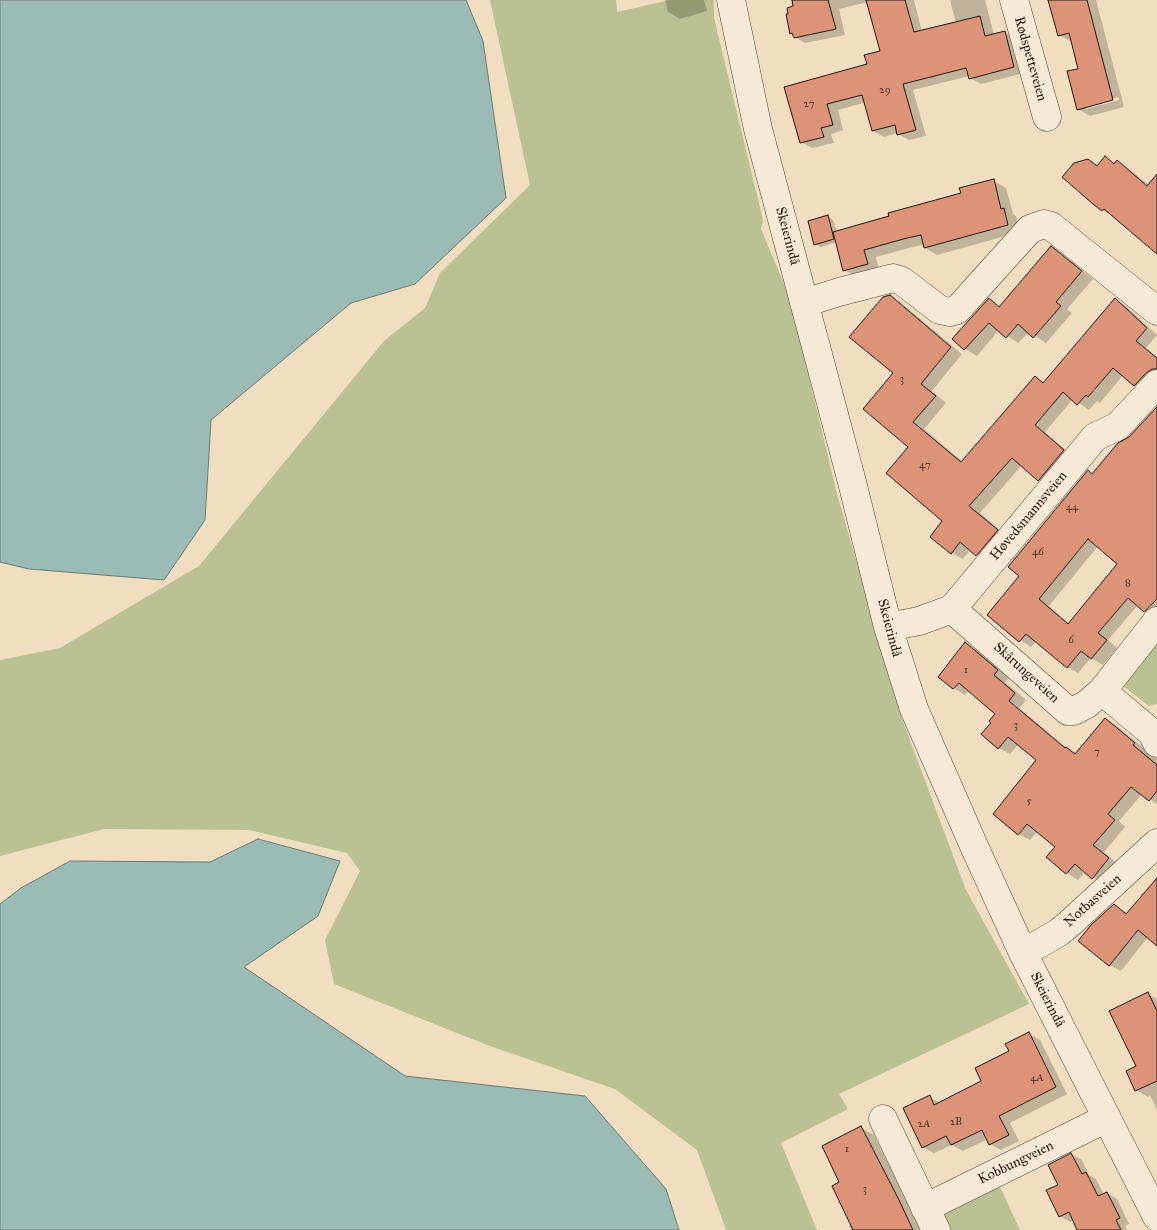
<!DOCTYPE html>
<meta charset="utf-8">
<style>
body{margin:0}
canvas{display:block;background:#f1dec0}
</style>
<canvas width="1157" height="1230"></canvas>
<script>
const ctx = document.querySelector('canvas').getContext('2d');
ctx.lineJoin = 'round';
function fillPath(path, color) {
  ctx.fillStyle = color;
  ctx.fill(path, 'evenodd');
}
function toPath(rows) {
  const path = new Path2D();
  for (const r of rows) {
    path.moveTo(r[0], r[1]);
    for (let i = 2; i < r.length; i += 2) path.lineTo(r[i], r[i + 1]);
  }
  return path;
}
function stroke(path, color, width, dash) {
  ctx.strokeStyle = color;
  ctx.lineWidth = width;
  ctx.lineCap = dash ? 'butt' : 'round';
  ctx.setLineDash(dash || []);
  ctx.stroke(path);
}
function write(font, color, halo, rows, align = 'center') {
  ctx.font = font + ' "IM FELL Great Primer",serif';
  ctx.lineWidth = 4.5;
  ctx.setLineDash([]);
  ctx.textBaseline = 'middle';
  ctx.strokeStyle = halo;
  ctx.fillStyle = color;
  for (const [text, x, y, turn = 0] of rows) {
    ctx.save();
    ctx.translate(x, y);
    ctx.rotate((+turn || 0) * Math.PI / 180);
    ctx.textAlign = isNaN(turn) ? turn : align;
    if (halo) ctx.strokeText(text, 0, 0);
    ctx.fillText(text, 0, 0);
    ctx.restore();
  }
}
const green = toPath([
 [490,0,616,0,617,12,670,0,714,0,714,18,763,220,761,229,790,298,837,494,902,719,966,890,1029,1004,839,1094,848,1109,781,1143,817,1230,726,1230,697,1150,615,1089,487,1045,334,984,325,940,360,871,347,853,249,830,104,829,0,856,0,660,60,648,199,566,384,341,425,308,440,273,530,185],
 [1157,627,1157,704,1149,706,1118,682],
 [995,1176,1020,1230,939,1230,928,1208]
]);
const water = toPath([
 [0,0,466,0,483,41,506,198,415,284,351,303,211,420,205,520,164,580,29,569,0,562,0,0],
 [258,839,340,861,318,916,244,967,405,1076,585,1096,666,1189,679,1230,0,1230,0,904,21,888,70,861,210,862,258,839]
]);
const shadow = toPath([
 [665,0,704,0,707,11,680,19,668,12],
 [793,0,914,0,922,32,956,23,950,0,985,0,994,35,1005,32,1015,39,1024,73,981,84,970,78,969,76,913,90,926,136,909,140,897,133,884,137,873,131,866,102,838,110,843,130,831,134,834,143,812,148,801,142,786,88,868,65,881,52,868,2,839,9,845,35,805,43,795,37,794,35,791,33,795,7],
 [1050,0,1096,0,1124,107,1090,116,1078,109,1080,69,1072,41,1070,41,1059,35],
 [1119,97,1119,100,1086,109,1086,106],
 [1105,158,1129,169,1149,185,1157,178,1157,253,1115,217,1103,210,1088,160,1098,166],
 [994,181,1006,188,1013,214,1016,216,1020,232,937,255,925,248,924,244,876,257,879,271,857,277,845,270,837,242,821,247,815,244,828,216,833,220,837,232,962,194],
 [1052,248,1063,255,1093,279,1067,309,1072,313,1046,343,1029,332,1018,343,999,330,977,356,965,349,953,339,989,300,1001,307],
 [889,296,901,303,962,354,932,391,946,403,924,429,963,462,1035,377,1045,383,1115,300,1126,306,1157,335,1146,348,1157,357,1157,379,1145,392,1123,375,1100,403,1097,401,1089,410,1073,399,1045,432,1074,457,1050,486,1039,480,1022,465,980,513,1008,537,988,561,971,549,963,559,952,553,944,521,895,373],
 [1157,409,1157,617,1145,611,1138,605,1108,640,1117,648,1103,665,1091,658,1078,673,1067,667,1036,641,1031,647,1020,640,1021,576,1088,472,1093,475],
 [1098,546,1118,563,1070,624,1049,606],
 [965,644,976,650,1009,678,1005,682,1026,700,1019,708,1068,749,1076,754,1105,719,1117,726,1157,759,1157,804,1142,794,1119,821,1125,827,1104,852,1120,866,1104,884,1085,872,1078,880,1067,873,1048,857,1056,847,1038,831,1030,840,1018,834,1038,760,1019,744,1010,754,999,748,993,722,997,714,969,690,965,695,954,688,940,676],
 [1157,880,1157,944,1148,937,1121,971,1109,965,1114,905,1128,914],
 [1148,994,1157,999,1157,1110,1150,1095,1148,1097,1136,1090],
 [1029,1034,1040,1040,1067,1094,1010,1123,1019,1141,1001,1150,990,1144,988,1139,963,1151,952,1145,934,1153,922,1147,929,1097,940,1103,983,1082],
 [861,1128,874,1135,921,1230,851,1230,849,1226,852,1224,841,1183],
 [1071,1154,1082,1160,1089,1175,1096,1179,1104,1195,1107,1193,1117,1199,1129,1224,1125,1226,1127,1230,1079,1230,1074,1220,1070,1222,1060,1216,1059,1185]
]);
const building = toPath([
 [792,0,828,0,836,29,794,38,792,33,790,34,786,14,788,14,787,8,793,6,792,0],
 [866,0,905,0,914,32,980,16,985,36,1005,31,1014,67,969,79,966,68,903,84,916,130,897,135,895,125,872,131,862,95,827,104,833,125,821,128,824,137,800,143,784,87,867,64,864,55,880,51,866,0],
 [1048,0,1087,0,1113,100,1077,110,1067,71,1078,69,1069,33,1058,36,1048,0],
 [1105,156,1114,164,1117,160,1147,186,1157,174,1157,254,1104,209,1102,211,1093,204,1062,177,1074,163,1088,159,1097,166,1105,156],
 [994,179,1001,209,1004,208,1008,225,924,248,921,235,907,238,864,250,868,264,843,271,833,232,889,216,888,213,961,193,959,188,994,179],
 [828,215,834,239,814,245,808,221,828,215],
 [1051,246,1082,271,1056,302,1061,306,1033,338,1018,324,1006,338,989,323,964,350,952,339,989,298,999,307,1051,246],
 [890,295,951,347,921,384,936,396,913,422,961,462,1035,376,1043,383,1115,298,1147,328,1136,341,1157,358,1157,369,1152,369,1146,373,1134,386,1113,368,1088,397,1086,395,1077,405,1063,392,1035,425,1064,450,1038,481,1012,458,969,506,998,530,976,556,960,542,951,554,930,537,942,521,886,473,908,447,863,409,893,373,849,337,883,297,890,295],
 [1157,407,1157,599,1144,612,1128,598,1098,633,1107,640,1091,659,1081,651,1067,668,1026,634,1019,642,987,615,1019,576,1008,567,1088,470,1092,474,1118,443,1129,437,1157,407],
 [1088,539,1117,564,1068,624,1039,599,1088,539],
 [965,642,998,670,994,675,1015,693,1009,701,1065,748,1066,747,1075,754,1105,718,1135,743,1133,745,1157,765,1157,791,1149,801,1131,787,1108,814,1115,820,1093,845,1109,858,1092,879,1075,864,1066,874,1046,857,1055,847,1027,824,1018,835,993,814,1036,760,1008,737,998,749,981,734,991,723,989,721,995,714,959,683,953,689,938,677,965,642],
 [1157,878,1157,946,1138,930,1109,966,1078,941,1091,925,1114,904,1126,914,1157,878],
 [1148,992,1157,1011,1157,1081,1135,1091,1126,1071,1136,1066,1109,1011,1148,992],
 [1029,1032,1056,1087,999,1116,1009,1135,989,1145,982,1130,951,1145,946,1136,922,1148,903,1108,930,1095,934,1105,981,1081,975,1068,1009,1051,1005,1044,1029,1032],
 [861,1126,899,1200,913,1230,853,1230,832,1186,839,1182,822,1146,861,1126],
 [1071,1153,1082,1174,1086,1172,1098,1196,1107,1192,1120,1218,1116,1220,1121,1230,1077,1230,1069,1212,1059,1217,1046,1190,1058,1185,1048,1165,1071,1153]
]);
const minor = toPath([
 [731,0,758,129,852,482,888,627,914,709,974,846,1023,953,1157,1217],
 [1014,0,1047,117],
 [804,303,839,292,893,278,902,281,940,310,950,312,957,310,1030,229,1044,224,1051,226,1157,311],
 [952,609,1068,711,1074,711,1087,704,1102,691,1152,733,1157,743],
 [888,627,919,621,952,609,1095,437,1118,426,1157,384],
 [1102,691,1157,621],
 [1023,953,1058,933,1069,924,1157,843],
 [883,1119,936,1230],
 [925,1208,1107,1118]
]);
const numberNames = [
 ["29",885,90],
 ["27",809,104],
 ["3",902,379],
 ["47",925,465],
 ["44",1072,507],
 ["46",1038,552],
 ["8",1128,583],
 ["6",1071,640],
 ["1",966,670],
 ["3",1016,725],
 ["7",1097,752],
 ["5",1029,801],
 ["4A",1037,1078],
 ["2B",956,1122],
 ["2A",924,1124],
 ["1",847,1149],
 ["3",865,1189]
];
const streetNames = [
 ["Rødspetteveien",1030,59,74],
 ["Skeierindå",787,236,75],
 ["Høvedsmannsveien",1029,516,-50],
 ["Skeierindå",889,628,75],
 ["Skårungeveien",1026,673,42],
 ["Notbasveien",1093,901,-42],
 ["Skeierindå",1047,1000,63],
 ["Kobbungveien",1016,1163,-26]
];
fillPath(green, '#bac192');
fillPath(water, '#9bbcb4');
stroke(water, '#6a7a71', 1);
fillPath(shadow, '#0003');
fillPath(building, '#dd9378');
stroke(building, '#20160c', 1);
stroke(minor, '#544839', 29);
stroke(minor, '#f6ead6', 28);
write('11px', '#4f3527', null, numberNames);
write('14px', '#20160c', '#f6ead6', streetNames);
</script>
